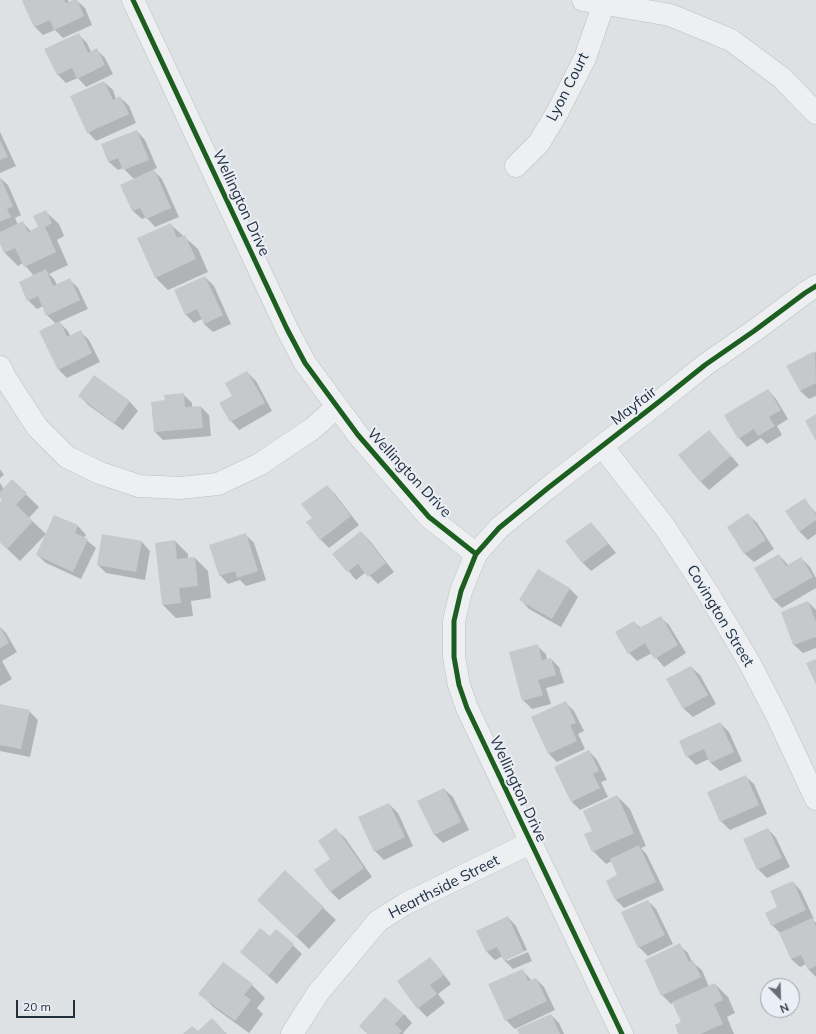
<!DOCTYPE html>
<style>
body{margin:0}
#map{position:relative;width:816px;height:1034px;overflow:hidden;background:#dee1e4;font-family:Mulish,sans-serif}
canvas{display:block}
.north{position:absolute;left:760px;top:978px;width:40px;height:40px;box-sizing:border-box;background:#eaeff5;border:1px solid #9ba2ac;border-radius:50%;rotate:157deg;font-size:11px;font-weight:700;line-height:16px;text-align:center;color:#242f3e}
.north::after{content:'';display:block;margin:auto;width:14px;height:18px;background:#656d78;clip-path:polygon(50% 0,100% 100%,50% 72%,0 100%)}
.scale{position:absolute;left:16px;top:1000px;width:59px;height:18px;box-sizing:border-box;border:2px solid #242f3e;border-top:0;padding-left:5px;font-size:12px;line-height:14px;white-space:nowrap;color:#242f3e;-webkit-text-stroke:3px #eaeff5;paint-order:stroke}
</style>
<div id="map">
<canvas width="816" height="1034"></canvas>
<div class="north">N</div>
<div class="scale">20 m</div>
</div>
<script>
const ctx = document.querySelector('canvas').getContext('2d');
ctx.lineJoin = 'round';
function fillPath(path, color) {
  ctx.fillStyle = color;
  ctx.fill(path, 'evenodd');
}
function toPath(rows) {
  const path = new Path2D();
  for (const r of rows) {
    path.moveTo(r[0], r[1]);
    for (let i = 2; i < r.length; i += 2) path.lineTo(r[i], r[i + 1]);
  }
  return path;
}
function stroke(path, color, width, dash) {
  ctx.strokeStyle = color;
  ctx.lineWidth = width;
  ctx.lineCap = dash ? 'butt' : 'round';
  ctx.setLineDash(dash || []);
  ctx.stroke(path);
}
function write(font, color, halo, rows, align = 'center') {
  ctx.font = font + ' Mulish,sans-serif';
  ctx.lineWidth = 4;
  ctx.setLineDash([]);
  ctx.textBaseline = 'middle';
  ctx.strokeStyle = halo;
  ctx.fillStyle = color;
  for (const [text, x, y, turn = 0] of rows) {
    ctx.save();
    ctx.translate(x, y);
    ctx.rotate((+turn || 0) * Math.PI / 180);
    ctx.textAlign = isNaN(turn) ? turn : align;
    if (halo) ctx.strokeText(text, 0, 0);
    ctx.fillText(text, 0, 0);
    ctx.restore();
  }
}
const shadow = toPath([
 [26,0,68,0,69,3,76,0,85,8,92,25,63,38,55,30,43,35,35,27],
 [78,34,87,43,91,52,97,50,105,58,113,74,86,87,78,78,66,83,58,75,46,50],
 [104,82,113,90,116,99,120,97,129,106,136,123,96,141,88,132],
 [137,131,145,140,157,168,153,170,162,179,179,217,155,227,146,217,142,219,133,211,122,185,134,179,123,168,118,170,109,162,102,145],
 [0,132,16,166,0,173],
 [0,178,8,185,21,215,15,218,18,225,23,223,31,231,39,227,46,212,59,224,64,236,57,240,68,265,49,274,54,279,57,285,69,279,78,288,88,309,59,322,68,331,70,336,80,331,89,340,100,362,67,378,59,370,56,324,47,315,43,306,37,309,28,300,20,282,34,276,23,263,18,266,5,253,0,242],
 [170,224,198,249,208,272,168,290,156,278],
 [205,277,214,286,231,324,213,332,204,324,202,319,194,323,186,315,175,291],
 [815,352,816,353,816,396,809,399,800,391],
 [247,372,256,381,272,411,239,430,231,421,233,396],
 [94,376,130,402,138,411,123,430,88,405,80,396],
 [768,390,776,399,788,419,777,426,782,435,767,444,761,438,747,447,739,438],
 [183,394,192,403,192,407,201,407,209,415,211,436,163,440,155,432,166,401],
 [709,431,739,465,709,490,701,482],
 [0,469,4,475,0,478],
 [12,481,39,507,29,518,46,534,20,561,0,542,0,504,3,501,0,497,0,483,4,489],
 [327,486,335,494,359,525,329,548,320,539,313,518],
 [804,499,816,513,816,534,808,540,799,531],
 [748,514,757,523,774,549,754,562,745,554,728,528],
 [55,516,78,526,86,535,84,538,96,548,81,579,46,563,37,555],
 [591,523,599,532,616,553,591,571,583,563,566,541],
 [361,532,370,541,394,572,378,584,366,572,356,580,334,554],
 [246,535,254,543,266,580,246,586,240,580,228,584,220,575],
 [175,541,188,554,188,559,195,558,208,571,211,598,191,601,193,616,176,618,163,605],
 [142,542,150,551,145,580,106,573,98,565],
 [779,555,789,566,801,558,810,567,816,578,816,588,782,608,773,599],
 [570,589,578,597,561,627,529,609,521,600],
 [808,602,816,610,816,648,803,653,794,645,782,613],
 [660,617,669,625,686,653,664,667,652,653,637,661,629,653,634,622,641,628],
 [0,627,6,633,17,652,2,661,12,679,0,686],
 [537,646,546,654,547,660,551,659,559,667,564,683,546,688,551,704,532,709,523,700],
 [691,667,700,675,716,704,693,717,684,709,668,680],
 [566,703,574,711,584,731,578,734,585,749,557,762,548,753],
 [0,705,29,711,38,720,30,757,0,751],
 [720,723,729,732,742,761,720,771,711,763,709,759,696,765,687,756,680,742],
 [589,751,597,760,607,780,601,782,608,797,580,810,572,802],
 [745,776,754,784,767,814,730,830,721,821],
 [444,789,453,797,469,830,443,843,434,834],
 [617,796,630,809,646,846,641,848,647,855,664,890,624,908,616,900,619,876,612,861,606,864,593,851,593,831],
 [389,804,398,813,413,846,384,860,375,851],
 [768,829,776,838,790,867,767,878,758,869],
 [336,830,345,838,372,877,339,900,330,891,332,859],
 [285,872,336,920,309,949,272,913],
 [793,882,801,891,814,919,812,919,816,923,816,977,809,970,806,964,800,967,791,959,780,933,772,925],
 [648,901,656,909,673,944,648,956,639,947],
 [508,917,516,926,527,950,507,959,507,961,528,952,532,961,513,969,505,961,503,956,495,960,486,951],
 [277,930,302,954,277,984,241,952,270,938],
 [679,945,688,953,692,962,702,970,709,987,715,984,728,997,735,1013,727,1017,734,1034,679,1034,682,1023,673,1003,671,1004,662,995],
 [430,958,438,967,451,984,438,994,445,1003,427,1017,418,1008],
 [223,963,252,985,265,998,257,1008,263,1014,249,1033,212,1006,200,993],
 [522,970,532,981,536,979,544,987,555,1010,515,1029,506,1020],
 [404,1014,412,1023,403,1033,404,1034,368,1034],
 [551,1015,559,1023,564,1034,520,1034]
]);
const building = toPath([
 [23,0,64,0,66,3,73,0,77,0,84,16,54,30,50,20,34,27,22,1],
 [79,33,88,53,97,48,105,65,77,79,72,68,57,75,44,49],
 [104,81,113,100,120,96,129,114,87,133,70,96],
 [137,130,149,160,123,170,118,158,108,162,101,144],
 [0,140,8,157,0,160],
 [154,169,171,208,146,219,140,208,132,211,120,185],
 [0,177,13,206,7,209,11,217,0,222],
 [46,210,52,223,45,227,56,252,24,267,15,248,4,253,0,244,0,232,23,221,28,232,38,227,33,216],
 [171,223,177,238,185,235,196,259,155,278,137,238],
 [46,269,53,286,70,278,80,300,46,316,38,296,27,301,19,282],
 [205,276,223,315,204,324,197,309,185,315,174,290],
 [60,321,67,337,81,330,92,353,58,370,39,331],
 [815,351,816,383,800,391,786,366],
 [247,371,265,403,230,422,219,403,232,396,225,383],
 [94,375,130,401,114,423,78,396],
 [768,389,781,410,769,417,775,426,758,436,754,429,738,439,724,415],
 [184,393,185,407,201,406,203,428,154,432,151,402,165,400,164,395],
 [816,414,816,441,805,421],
 [709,430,731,456,700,482,678,455],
 [12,479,27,493,16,505,33,521,7,549,0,542,0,503,2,500,0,498,0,492],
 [327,485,351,516,320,540,306,522,312,518,301,504],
 [805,498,816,515,816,520,799,532,785,511],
 [748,513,766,540,744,554,727,527],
 [54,515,78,525,75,533,88,539,73,572,36,555],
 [591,522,608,544,582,563,565,541],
 [361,531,386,563,368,577,358,564,347,572,332,554],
 [246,533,258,571,237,578,235,571,219,576,209,545],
 [102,534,142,541,136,572,97,565],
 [175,540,177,559,195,557,198,586,179,588,181,603,162,605,155,543],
 [779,554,786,566,801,557,813,577,773,600,754,568],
 [538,569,570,588,552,619,519,600],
 [808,601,816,622,816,637,793,645,781,612],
 [661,616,678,645,654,659,645,643,628,654,615,632,634,621,639,628],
 [0,627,9,643,0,648],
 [538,644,542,660,551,658,556,675,538,680,543,695,522,701,509,652],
 [816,659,816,685,806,663],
 [691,666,708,695,683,709,666,679],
 [566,701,576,723,570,725,577,741,548,754,531,717],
 [0,704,30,710,21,749,0,745],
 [720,722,734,752,710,763,704,749,686,757,679,741],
 [589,750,599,771,593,774,600,788,571,802,554,767],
 [746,775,759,805,720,822,707,792],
 [444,788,461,822,434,835,417,801],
 [617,795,634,833,592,852,584,834,592,831,583,811],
 [389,803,405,837,374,852,358,817],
 [336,828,364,868,330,892,314,870,330,859,318,841],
 [768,828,782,858,757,870,743,839],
 [639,845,656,882,615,900,606,881,617,875,610,859],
 [285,870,324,907,296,937,257,900],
 [793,881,806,910,771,926,765,913,777,907,770,891],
 [648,900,665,935,638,948,621,912],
 [508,916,524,952,504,961,497,947,486,952,476,931],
 [812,918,816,926,816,966,808,970,801,955,791,959,779,933],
 [260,928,270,936,276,929,294,944,268,976,240,952],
 [680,943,689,962,693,960,701,977,661,996,645,960],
 [430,957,444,975,430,985,437,994,417,1009,397,981],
 [223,962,253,984,244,995,251,1000,235,1021,198,994],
 [523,969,528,981,536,978,547,1001,505,1021,488,984],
 [715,983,723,1000,714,1004,723,1024,700,1034,678,1034,675,1025,681,1022,672,1002],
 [385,997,404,1014,395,1024,402,1031,399,1034,367,1034,359,1026],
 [551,1014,560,1034,519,1034,517,1029],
 [212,1018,227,1034,183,1034,192,1026,198,1031]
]);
const minor = toPath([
 [133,0,287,329,305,363,358,435,429,517,476,554],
 [583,0,670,15,731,40,782,78,816,113],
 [516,166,539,143,558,111,585,58,605,0],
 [0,367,6,379,37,427,67,457,100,473,139,486,180,488,218,484,260,464,312,429,337,407],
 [602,446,664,526,708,593,749,662,777,716,816,799],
 [292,1034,318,993,378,921,405,904,530,843],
 [622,1034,467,708,459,685,454,657,454,621,461,591,476,554,499,528,548,488,660,401,705,365,754,331,805,293,816,286]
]);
const cycleway = toPath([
 [133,0,287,329,305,363,358,435,429,517,476,554],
 [622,1034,467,708,459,685,454,657,454,621,461,591,476,554,499,528,548,488,660,401,705,365,754,331,805,293,816,286]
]);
const streetNames = [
 ["Lyon Court",568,87,-63],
 ["Wellington Drive",241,203,65],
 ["Mayfair",634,406,-38],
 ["Wellington Drive",409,473,47],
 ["Covington Street",720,616,59],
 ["Wellington Drive",518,789,65],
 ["Hearthside Street",444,887,-27]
];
fillPath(shadow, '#0003');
fillPath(building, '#c6c9cc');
stroke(minor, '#bcbfc2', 23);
stroke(minor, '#edeff1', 22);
stroke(cycleway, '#1b5e20', 5);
write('15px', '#242f3e', '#eaeff5', streetNames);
</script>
